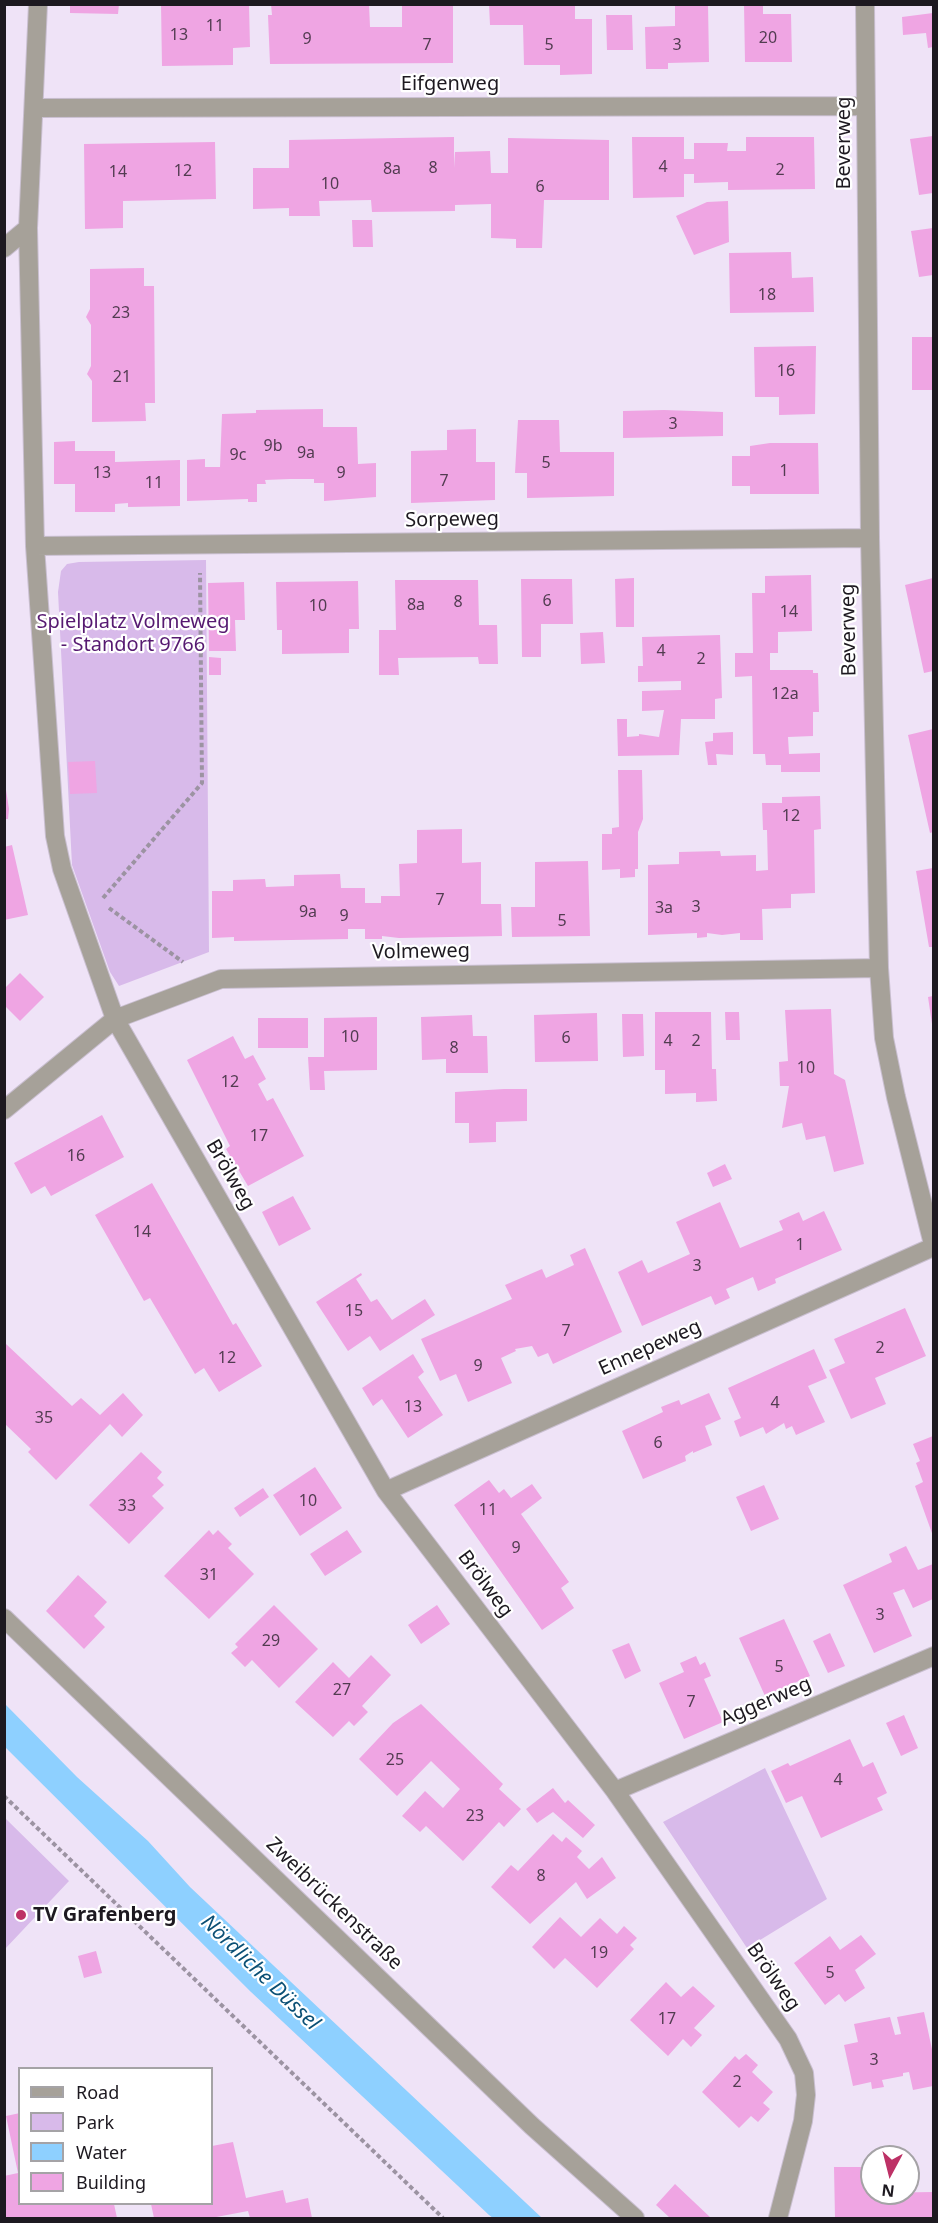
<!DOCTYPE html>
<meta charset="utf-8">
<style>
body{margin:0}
#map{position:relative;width:938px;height:2223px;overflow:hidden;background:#efe3f7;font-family:"Noto Sans",sans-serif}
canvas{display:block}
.frame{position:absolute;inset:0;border:6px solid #1d1920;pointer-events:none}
.legend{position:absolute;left:18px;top:2067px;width:195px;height:138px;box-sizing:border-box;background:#fff;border:2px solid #a5a3a6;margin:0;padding:8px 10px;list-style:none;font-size:18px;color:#1d1920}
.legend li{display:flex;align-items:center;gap:12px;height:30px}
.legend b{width:30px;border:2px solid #a5a3a6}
.north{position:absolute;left:860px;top:2145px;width:60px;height:60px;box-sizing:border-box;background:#fff;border:2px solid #a5a3a6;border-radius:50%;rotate:187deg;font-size:16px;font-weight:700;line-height:24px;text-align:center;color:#1d1920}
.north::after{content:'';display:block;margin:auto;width:21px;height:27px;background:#bd3166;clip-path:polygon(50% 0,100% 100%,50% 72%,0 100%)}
</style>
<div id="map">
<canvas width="938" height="2223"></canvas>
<div class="frame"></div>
<ul class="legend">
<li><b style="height:8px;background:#a6a199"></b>Road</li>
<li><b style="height:16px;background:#d8baea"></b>Park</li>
<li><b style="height:16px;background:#8ed0ff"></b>Water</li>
<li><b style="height:16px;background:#efa5e3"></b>Building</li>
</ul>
<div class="north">N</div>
</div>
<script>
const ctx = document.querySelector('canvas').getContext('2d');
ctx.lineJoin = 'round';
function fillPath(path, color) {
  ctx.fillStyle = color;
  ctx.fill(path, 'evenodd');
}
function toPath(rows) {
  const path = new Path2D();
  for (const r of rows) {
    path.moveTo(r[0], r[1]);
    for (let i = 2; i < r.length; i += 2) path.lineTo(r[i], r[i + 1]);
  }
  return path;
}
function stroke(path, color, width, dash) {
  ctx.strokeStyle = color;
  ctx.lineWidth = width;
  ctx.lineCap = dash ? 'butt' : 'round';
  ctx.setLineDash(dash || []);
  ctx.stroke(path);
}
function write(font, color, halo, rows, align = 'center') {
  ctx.font = font + ' "Noto Sans",sans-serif';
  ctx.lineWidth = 4.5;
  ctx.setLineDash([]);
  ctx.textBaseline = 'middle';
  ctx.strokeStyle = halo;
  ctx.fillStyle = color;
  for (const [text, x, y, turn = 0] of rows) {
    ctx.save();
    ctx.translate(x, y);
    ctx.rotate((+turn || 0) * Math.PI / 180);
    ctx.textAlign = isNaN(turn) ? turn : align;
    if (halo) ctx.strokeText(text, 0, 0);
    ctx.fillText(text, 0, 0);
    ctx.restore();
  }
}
const green = toPath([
 [206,560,209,952,119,986,110,972,72,865,58,592,61,571,67,564,79,562],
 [765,1768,827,1899,747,1948,663,1822],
 [5,1818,69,1881,5,1949,4,1949]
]);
const water = toPath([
 [5,1704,77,1777,148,1841,190,1887,542,2218,493,2218,489,2215,251,1992,5,1747]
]);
const building = toPath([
 [70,4,119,4,118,14,70,13],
 [161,4,249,4,250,47,233,48,233,65,162,66],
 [271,4,369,4,370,27,402,27,402,4,453,4,453,63,270,64,268,15,272,15],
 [489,4,575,4,575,19,592,19,592,74,560,75,560,65,524,65,523,25,490,25],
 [675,4,708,4,709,62,668,63,668,69,646,69,645,27,675,26],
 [744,4,763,4,763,14,791,14,792,62,745,62],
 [933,13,933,47,928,48,926,33,903,35,902,17],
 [606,15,632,15,633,50,607,50],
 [933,136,933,193,919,195,910,139],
 [454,137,454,168,455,152,490,151,491,173,508,173,508,138,609,140,609,200,544,200,542,248,516,248,516,239,491,238,491,204,455,205,455,211,372,212,371,200,319,201,320,216,289,216,289,208,253,209,253,168,289,168,289,140],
 [632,137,684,137,684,159,694,159,694,143,728,143,727,151,746,151,746,137,814,137,815,189,728,190,728,182,694,183,694,174,684,174,684,197,633,198],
 [215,142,216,199,123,201,123,228,85,229,84,144],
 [728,201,729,242,694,255,676,216,707,202],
 [352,220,372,220,373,247,353,247],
 [933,228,933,275,919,277,911,231],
 [791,252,792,278,813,277,814,312,730,313,729,253],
 [144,268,144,286,154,286,155,403,145,403,146,421,92,422,92,381,87,374,91,366,91,325,86,317,90,309,90,269],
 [912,337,933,337,933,390,912,390],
 [816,346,815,414,779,415,779,397,755,397,754,347],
 [323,409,323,427,357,427,358,464,376,463,376,497,324,501,324,483,314,483,314,479,290,479,265,480,266,484,257,484,257,502,248,502,248,499,187,501,187,460,205,459,205,467,220,467,222,414,256,413,256,410],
 [664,410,723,412,723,436,623,438,623,411],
 [518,420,559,420,560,452,614,452,614,496,527,498,527,473,515,473],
 [476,429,476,462,495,462,495,500,411,503,411,451,447,450,447,430],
 [75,441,75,451,115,451,115,462,180,460,180,506,128,507,128,503,115,504,115,512,75,512,75,484,54,484,54,442],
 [770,443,818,443,819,494,750,494,750,486,732,486,732,456,750,456,750,446],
 [811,575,812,631,778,632,778,653,770,653,770,670,813,670,813,673,818,673,819,712,813,712,813,736,788,737,789,754,820,753,820,772,781,772,781,765,766,765,765,754,753,754,752,676,735,677,735,653,753,653,752,593,765,593,765,576],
 [634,578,634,627,616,627,615,579],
 [933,578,933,671,924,673,905,585],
 [521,579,572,579,573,624,541,624,541,657,522,657],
 [395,580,478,580,479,625,497,625,498,664,479,664,478,657,398,658,399,675,379,675,379,630,396,630],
 [358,581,359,629,349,629,349,653,282,654,282,630,277,630,276,582],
 [244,582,245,620,235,620,236,651,209,651,208,583],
 [603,632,605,663,581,664,580,633],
 [720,635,722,698,715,699,715,719,681,719,679,755,618,756,617,719,627,719,627,737,639,736,639,734,659,737,664,710,642,711,642,691,681,690,681,681,638,682,638,666,643,666,642,637],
 [209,657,221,658,221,675,209,675],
 [933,729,933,832,930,833,908,735],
 [733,732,733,755,716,754,717,765,708,765,705,742,713,741,713,733],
 [95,761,97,793,70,794,68,762],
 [618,770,642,770,643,819,638,832,638,869,635,869,635,877,620,878,620,869,602,870,602,834,612,834,612,828,619,827],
 [4,777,9,809,8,819,4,819],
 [820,796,821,829,814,830,815,893,791,894,791,908,762,909,763,940,740,940,740,933,722,935,707,933,707,937,697,938,697,933,648,935,648,865,679,864,679,852,720,851,721,856,756,855,756,871,768,870,767,830,763,830,762,803,782,803,782,797],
 [462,829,462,863,481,862,481,904,501,904,502,936,399,938,382,936,382,939,365,939,365,929,348,929,348,939,234,941,234,937,212,938,212,891,233,891,233,880,265,879,266,887,294,886,294,875,340,874,341,888,365,888,365,903,381,903,381,896,400,896,399,864,417,863,417,830],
 [12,845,28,915,4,920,4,847],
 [588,861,590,936,512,937,511,907,535,907,535,862],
 [933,868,933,947,929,947,916,871],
 [20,973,44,997,20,1021,4,1005,4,989],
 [933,996,933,1024,932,1024,928,997],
 [831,1009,834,1074,845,1080,864,1164,834,1172,825,1136,806,1140,802,1123,782,1128,789,1086,780,1086,779,1062,788,1061,785,1010],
 [655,1012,711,1012,712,1069,716,1069,717,1101,696,1102,696,1093,665,1094,665,1070,655,1070],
 [725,1012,739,1012,740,1040,726,1040],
 [597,1013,598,1061,535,1062,534,1015],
 [622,1014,643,1014,644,1056,623,1057],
 [472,1015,473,1036,487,1036,488,1073,446,1073,446,1059,422,1060,421,1017],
 [377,1017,377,1070,324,1071,325,1090,310,1090,308,1057,324,1057,324,1018],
 [258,1018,308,1018,308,1048,258,1048],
 [233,1036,245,1059,253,1055,266,1079,258,1084,267,1101,273,1098,304,1156,248,1186,226,1149,230,1146,187,1060],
 [504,1089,527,1089,527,1121,496,1122,496,1142,469,1143,469,1123,455,1123,455,1092],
 [102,1115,124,1157,51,1196,45,1186,31,1194,14,1163],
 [725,1164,732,1179,713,1187,707,1173],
 [152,1183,233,1325,236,1323,262,1366,219,1392,204,1368,195,1374,150,1298,144,1301,95,1215],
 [293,1196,311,1229,279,1246,262,1212],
 [720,1202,740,1248,783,1230,779,1221,799,1212,803,1221,824,1211,842,1250,775,1279,776,1283,758,1291,753,1277,726,1289,730,1298,715,1305,711,1296,642,1326,618,1272,642,1260,648,1273,690,1254,676,1222],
 [585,1248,622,1332,553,1364,548,1353,538,1357,532,1346,515,1349,516,1351,501,1358,512,1383,468,1402,456,1374,440,1381,421,1339,512,1299,505,1285,542,1269,546,1278,574,1265,570,1255],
 [361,1273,362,1275,356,1279,371,1302,377,1299,392,1320,425,1299,435,1315,380,1351,370,1336,348,1351,316,1302],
 [905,1308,926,1356,875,1378,886,1404,851,1419,829,1370,845,1363,834,1339],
 [6,1344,72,1406,81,1398,100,1415,123,1393,143,1415,122,1437,110,1424,56,1480,28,1452,31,1449,5,1424],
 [814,1349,827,1378,808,1386,825,1422,796,1435,792,1426,786,1429,784,1423,766,1434,763,1427,740,1437,734,1421,741,1418,728,1388],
 [413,1354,424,1372,418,1377,443,1415,408,1438,382,1399,373,1406,362,1388],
 [709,1393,721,1419,705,1426,712,1445,693,1453,693,1451,685,1456,686,1461,643,1479,622,1431,663,1412,661,1407,679,1400,681,1405],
 [933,1436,933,1536,915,1486,923,1482,916,1463,920,1461,913,1444],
 [141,1452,162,1472,157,1478,164,1485,152,1496,164,1508,129,1544,89,1505],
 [315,1467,342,1508,300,1536,273,1495],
 [489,1480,499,1493,504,1489,511,1498,532,1484,542,1498,521,1514,569,1582,561,1588,574,1608,542,1630,454,1505],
 [764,1485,779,1519,751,1531,736,1497],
 [263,1488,269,1497,240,1517,234,1508],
 [209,1530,213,1535,218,1530,232,1544,228,1548,254,1574,209,1619,164,1576],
 [347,1530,362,1552,325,1576,310,1554],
 [906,1546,918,1570,933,1564,933,1599,913,1608,904,1589,893,1593,912,1636,874,1653,843,1585,892,1562,889,1554],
 [78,1575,107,1602,94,1616,105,1627,84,1649,46,1611],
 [274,1605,318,1649,279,1688,252,1660,245,1667,231,1653,238,1647,235,1644],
 [437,1605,450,1624,421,1644,408,1625],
 [784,1619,810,1676,765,1696,739,1638],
 [830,1633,845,1666,828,1673,813,1641],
 [629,1643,641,1671,625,1679,612,1650],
 [371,1655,391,1675,362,1706,368,1712,354,1726,349,1721,333,1737,295,1702,333,1662,349,1678],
 [696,1656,700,1665,705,1662,711,1676,704,1679,723,1722,684,1739,659,1683,684,1672,680,1663],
 [421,1704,503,1784,499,1789,521,1809,504,1827,499,1822,463,1861,426,1826,420,1832,402,1816,425,1791,443,1808,460,1789,431,1761,397,1796,359,1759,393,1723],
 [904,1715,918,1748,901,1756,886,1723],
 [850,1739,863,1767,873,1762,887,1793,877,1798,883,1810,821,1838,802,1796,786,1803,771,1771,788,1763,790,1766],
 [553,1788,565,1803,568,1800,595,1825,583,1838,553,1812,537,1823,526,1809],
 [553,1834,562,1842,566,1837,582,1851,577,1857,589,1869,602,1857,616,1878,587,1899,576,1882,530,1924,491,1887,511,1865,518,1871],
 [560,1917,581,1937,600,1918,617,1934,624,1926,637,1938,630,1945,634,1949,597,1988,565,1958,554,1969,532,1947],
 [861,1935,876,1954,855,1970,865,1988,845,2002,839,1994,825,2005,794,1963,830,1936,840,1950],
 [96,1951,102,1973,84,1978,78,1956],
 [666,1982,681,1997,693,1986,715,2006,694,2028,702,2035,691,2047,683,2039,668,2056,630,2020],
 [924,2012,933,2054,933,2086,913,2090,909,2072,903,2073,903,2076,882,2080,884,2087,872,2089,871,2082,853,2086,844,2045,858,2042,854,2024,890,2017,895,2035,901,2034,897,2017],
 [746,2054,758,2065,752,2072,773,2092,763,2103,770,2109,758,2122,751,2116,739,2128,702,2092,735,2056,739,2060],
 [20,2113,20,2204,114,2204,117,2218,4,2218,4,2176,18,2173,6,2116],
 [233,2142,246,2198,283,2190,286,2203,308,2198,312,2218,250,2218,248,2211,211,2218,154,2218,151,2204,212,2204,212,2146],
 [834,2167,872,2167,872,2193,933,2192,933,2218,835,2218],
 [675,2184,711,2218,670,2218,656,2205]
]);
const path = toPath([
 [103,898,202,783,200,573],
 [109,908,183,962],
 [4,1796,443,2218]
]);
const street = toPath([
 [38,4,28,228,35,546,55,836,62,869,115,1019,386,1491,615,1791,788,2039,804,2073,806,2095,803,2121,778,2218],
 [865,4,870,538,879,968,884,1038,896,1097,934,1248],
 [34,108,865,106],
 [4,248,28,228],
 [35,546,870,538],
 [4,1110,115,1019,221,979,879,968],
 [386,1491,933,1247],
 [4,1618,532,2126,635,2218],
 [615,1791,934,1656]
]);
const markers = [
 [21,1915,6,"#bd3166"]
];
const numberNames = [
 ["11",215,26],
 ["13",179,35],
 ["20",768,38],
 ["9",307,39],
 ["7",427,45],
 ["5",549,45],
 ["3",677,45],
 ["4",663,167],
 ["8",433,168],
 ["8a",392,169],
 ["2",780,170],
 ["12",183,171],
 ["14",118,172],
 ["10",330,184],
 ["6",540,187],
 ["18",767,295],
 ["23",121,313],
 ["16",786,371],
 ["21",122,377],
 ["3",673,424],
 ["9b",273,446],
 ["9a",306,453],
 ["9c",238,455],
 ["5",546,463],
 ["1",784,471],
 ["13",102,473],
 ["9",341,473],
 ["7",444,481],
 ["11",154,483],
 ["6",547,601],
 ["8",458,602],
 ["8a",416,605],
 ["10",318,606],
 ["14",789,612],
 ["4",661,651],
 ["2",701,659],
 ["12a",785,694],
 ["12",791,816],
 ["7",440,900],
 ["3",696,907],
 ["3a",664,908],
 ["9a",308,912],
 ["9",344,916],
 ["5",562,921],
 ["10",350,1037],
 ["6",566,1038],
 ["4",668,1041],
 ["2",696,1041],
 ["8",454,1048],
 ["10",806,1068],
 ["12",230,1082],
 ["17",259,1136],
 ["16",76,1156],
 ["14",142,1232],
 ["1",800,1245],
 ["3",697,1266],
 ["15",354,1311],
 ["7",566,1331],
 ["2",880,1348],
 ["12",227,1358],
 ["9",478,1366],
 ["4",775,1403],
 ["13",413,1407],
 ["35",44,1418],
 ["6",658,1443],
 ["10",308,1501],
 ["33",127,1506],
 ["11",488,1510],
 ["9",516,1548],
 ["31",209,1575],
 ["3",880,1615],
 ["29",271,1641],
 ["5",779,1667],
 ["27",342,1690],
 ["7",691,1702],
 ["25",395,1760],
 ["4",838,1780],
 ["23",475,1816],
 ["8",541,1876],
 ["19",599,1953],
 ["5",830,1973],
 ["17",667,2019],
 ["3",874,2060],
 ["2",737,2082]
];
const streetNames = [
 ["Eifgenweg",450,84],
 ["Beverweg",844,143,-90],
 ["Sorpeweg",452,520,-1],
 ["Beverweg",849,630,-91],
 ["Volmeweg",421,952,-1],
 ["Brölweg",230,1175,60],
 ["Ennepeweg",650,1348,-24],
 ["Brölweg",485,1584,53],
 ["Aggerweg",766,1702,-23],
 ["Zweibrückenstraße",334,1904,44],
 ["Brölweg",773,1977,55]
];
const parkNames = [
 ["Spielplatz Volmeweg",133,622],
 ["- Standort 9766",133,645]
];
const poiNames = [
 ["TV Grafenberg",33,1915]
];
const waterNames = [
 ["Nördliche Düssel",260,1973,44]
];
fillPath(green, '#d8baea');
fillPath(water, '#8ed0ff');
fillPath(building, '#efa5e3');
stroke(street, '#c9bfd0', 20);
stroke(path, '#9c93a2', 4, [4.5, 3]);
stroke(street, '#a6a199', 18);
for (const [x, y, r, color] of markers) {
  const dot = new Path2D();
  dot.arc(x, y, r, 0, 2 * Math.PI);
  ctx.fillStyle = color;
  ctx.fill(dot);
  stroke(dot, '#fff', 2);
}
write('16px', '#523c51', null, numberNames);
write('20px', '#1d1920', '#fff', streetNames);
write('20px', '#561971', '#fff', parkNames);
write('bold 20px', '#1d1920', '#fff', poiNames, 'left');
write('italic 21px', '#0b5075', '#fff', waterNames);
</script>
